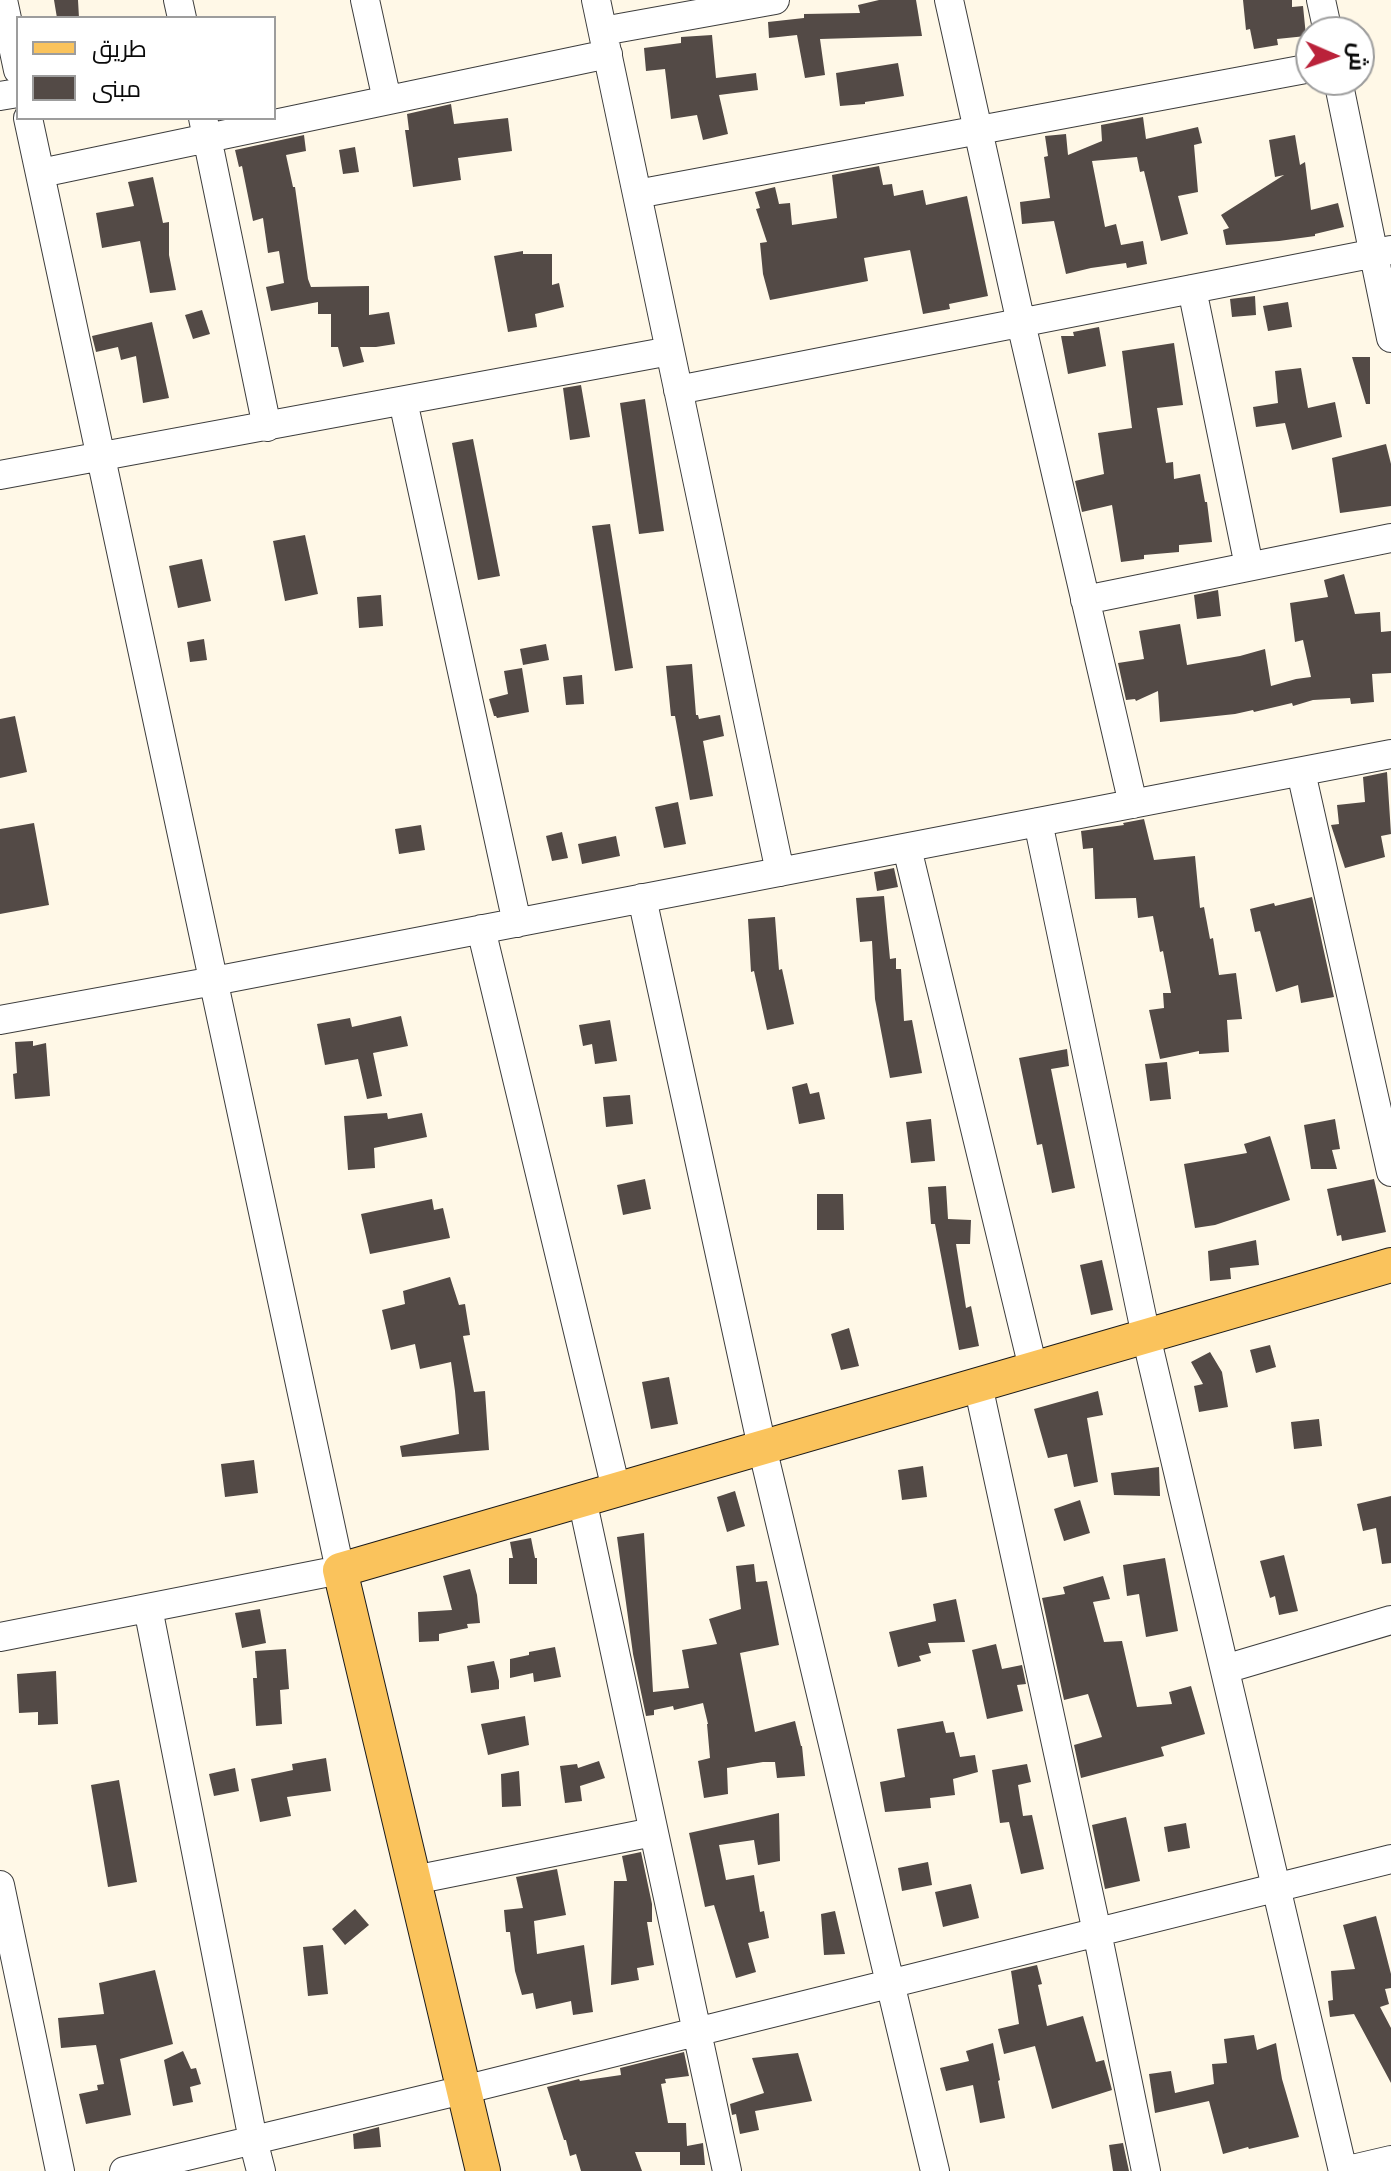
<!DOCTYPE html>
<meta charset="utf-8">
<style>
body{margin:0}
#map{position:relative;width:1391px;height:2171px;overflow:hidden;background:#fff8e7;font-family:"Zilla Slab",Cairo,serif}
canvas{display:block}
.legend{position:absolute;left:16px;top:16px;width:260px;height:104px;box-sizing:border-box;background:#fff;border:2px solid #9d9d9d;margin:0;padding:10px 14px;list-style:none;font-size:24px;color:#0a0a0a}
.legend li{display:flex;align-items:center;gap:16px;height:40px}
.legend b{width:40px;border:2px solid #9d9d9d}
.north{position:absolute;left:1295px;top:16px;width:80px;height:80px;box-sizing:border-box;background:#fff;border:2px solid #9d9d9d;border-radius:50%;rotate:92deg;font-size:22px;font-weight:700;line-height:32px;text-align:center;color:#0a0a0a}
.north::after{content:'';display:block;margin:auto;width:28px;height:36px;background:#ba223a;clip-path:polygon(50% 0,100% 100%,50% 72%,0 100%)}
</style>
<div id="map">
<canvas width="1391" height="2171"></canvas>
<ul class="legend">
<li><b style="height:10px;background:#fac35c"></b>طريق</li>
<li><b style="height:22px;background:#534a46"></b>مبنى</li>
</ul>
<div class="north">ش</div>
</div>
<script>
const ctx = document.querySelector('canvas').getContext('2d');
ctx.lineJoin = 'round';
function fillPath(path, color) {
  ctx.fillStyle = color;
  ctx.fill(path, 'evenodd');
}
function toPath(rows) {
  const path = new Path2D();
  for (const r of rows) {
    path.moveTo(r[0], r[1]);
    for (let i = 2; i < r.length; i += 2) path.lineTo(r[i], r[i + 1]);
  }
  return path;
}
function stroke(path, color, width, dash) {
  ctx.strokeStyle = color;
  ctx.lineWidth = width;
  ctx.lineCap = dash ? 'butt' : 'round';
  ctx.setLineDash(dash || []);
  ctx.stroke(path);
}
const building = toPath([
 [54,0,78,0,79,18,57,18],
 [879,0,916,0,922,36,820,39,825,75,805,78,797,35,769,38,768,22,804,18,804,14,860,13,858,5],
 [1243,0,1292,0,1292,7,1303,6,1306,36,1277,39,1278,45,1254,49,1250,29,1246,30],
 [712,35,716,78,756,73,758,90,719,95,728,134,703,140,697,115,671,119,665,69,646,71,644,48,681,43,681,37],
 [898,63,904,96,865,102,865,104,840,106,836,73],
 [451,104,454,124,508,118,512,151,458,158,461,180,413,187,405,130,409,130,407,114],
 [1143,117,1146,139,1198,127,1202,143,1194,145,1198,192,1178,196,1188,234,1161,241,1144,171,1140,172,1137,157,1092,161,1105,227,1116,224,1121,245,1143,241,1147,264,1127,268,1126,263,1091,268,1066,274,1054,221,1022,224,1020,202,1050,198,1044,157,1048,156,1045,136,1066,134,1068,155,1102,141,1101,125],
 [304,135,306,151,286,155,293,187,295,187,308,279,311,287,369,286,369,315,389,312,395,344,376,347,360,347,364,362,343,367,338,347,331,347,331,314,318,314,318,302,271,311,266,287,284,283,279,251,268,253,263,218,253,221,242,166,239,167,235,150],
 [1295,135,1300,165,1305,162,1311,210,1338,203,1344,227,1315,234,1315,236,1279,241,1226,245,1223,230,1229,228,1221,215,1284,175,1275,177,1269,140],
 [355,147,359,172,343,174,339,150],
 [879,166,883,185,892,184,894,196,923,190,926,205,967,196,988,296,949,304,950,309,923,314,910,250,864,258,868,281,770,300,763,274,760,243,767,242,756,209,760,208,755,192,775,187,779,204,790,203,792,225,837,218,832,175],
 [153,177,163,223,169,222,169,255,176,290,150,293,140,241,102,248,96,213,134,206,128,182],
 [523,251,523,254,552,254,552,285,559,283,564,307,535,314,537,327,508,332,494,256],
 [1255,296,1256,315,1232,317,1230,299],
 [1288,302,1292,327,1268,331,1263,306],
 [202,310,210,334,193,339,185,315],
 [152,322,169,398,143,403,136,356,121,360,118,347,96,352,92,336],
 [1099,327,1106,366,1068,374,1061,336,1074,336,1073,332],
 [1174,343,1183,405,1157,408,1166,463,1173,462,1174,479,1200,474,1205,502,1207,502,1212,542,1179,545,1179,552,1144,555,1144,559,1121,562,1112,505,1082,512,1075,481,1104,474,1098,433,1132,428,1122,351],
 [1352,357,1370,357,1370,404,1366,404],
 [1301,368,1308,408,1335,402,1342,437,1292,450,1285,423,1256,427,1253,407,1278,403,1275,371],
 [581,385,590,437,570,440,563,388],
 [645,399,664,531,639,534,620,403],
 [473,439,500,576,478,580,452,443],
 [1386,444,1391,464,1391,506,1340,513,1332,458],
 [610,524,633,668,615,671,592,526],
 [305,535,318,594,285,601,273,541],
 [202,559,211,601,178,608,169,566],
 [1344,574,1355,614,1380,612,1381,632,1391,631,1391,673,1372,674,1374,702,1351,704,1350,698,1313,700,1293,706,1292,703,1254,712,1253,710,1235,714,1160,722,1158,691,1136,701,1135,699,1126,700,1118,663,1144,659,1139,631,1180,624,1187,665,1240,656,1265,649,1271,686,1296,679,1311,677,1303,640,1295,642,1290,603,1328,597,1324,580],
 [1218,590,1221,616,1197,619,1194,595],
 [381,595,383,626,359,628,357,597],
 [204,639,207,660,190,662,187,642],
 [546,644,549,660,523,665,520,649],
 [692,664,696,715,698,715,699,719,720,715,724,736,703,741,713,796,690,800,675,716,671,716,666,666],
 [522,668,529,712,497,718,496,716,494,716,489,699,508,694,504,671],
 [582,675,584,704,566,705,563,677],
 [15,716,27,772,0,778,0,719],
 [1387,772,1391,834,1381,836,1385,857,1345,868,1331,825,1339,824,1337,805,1365,802,1363,777],
 [678,802,686,844,664,848,655,807],
 [1144,819,1154,860,1195,856,1200,908,1204,907,1210,939,1213,938,1219,975,1236,973,1242,1019,1227,1020,1229,1052,1199,1054,1199,1051,1160,1059,1149,1010,1164,1008,1163,993,1171,993,1163,951,1160,952,1153,916,1138,918,1136,898,1095,899,1093,848,1083,849,1081,831,1124,825,1123,823],
 [34,823,49,905,0,914,0,829],
 [421,825,425,850,399,854,395,829],
 [562,832,568,858,552,861,546,836],
 [616,836,620,856,582,864,578,844],
 [894,868,898,887,877,891,874,872],
 [884,896,890,959,896,958,896,969,901,969,904,1021,912,1020,922,1073,890,1078,875,999,872,941,860,942,856,898],
 [1312,897,1334,997,1301,1003,1298,985,1276,992,1260,931,1255,932,1250,909,1274,903,1275,906],
 [775,917,779,970,782,969,794,1024,767,1030,754,971,751,972,748,919],
 [401,1016,408,1046,373,1053,382,1096,367,1099,358,1059,325,1065,317,1024,350,1018,352,1027],
 [610,1020,617,1061,595,1064,592,1044,583,1046,579,1025],
 [33,1041,33,1046,46,1043,50,1096,15,1099,13,1074,17,1073,15,1042],
 [1067,1049,1069,1066,1051,1069,1075,1188,1052,1193,1042,1144,1037,1145,1019,1058],
 [1167,1062,1171,1099,1150,1101,1145,1064],
 [807,1083,810,1094,819,1092,825,1119,799,1124,792,1087],
 [630,1095,633,1124,606,1127,603,1097],
 [387,1113,388,1119,422,1113,427,1137,374,1148,375,1168,348,1170,344,1116],
 [931,1119,935,1161,911,1163,906,1122],
 [1335,1119,1340,1149,1332,1150,1337,1169,1311,1169,1304,1125],
 [1270,1136,1290,1200,1215,1225,1195,1228,1184,1164,1247,1153,1244,1144],
 [645,1179,651,1209,623,1215,617,1185],
 [1374,1179,1386,1232,1342,1241,1341,1235,1337,1236,1327,1189],
 [946,1186,948,1219,971,1220,970,1244,956,1244,966,1308,971,1306,979,1346,959,1350,935,1224,931,1224,928,1187],
 [817,1194,843,1194,844,1230,817,1230],
 [432,1199,434,1210,443,1208,450,1238,370,1254,361,1214],
 [1256,1240,1259,1265,1230,1268,1231,1279,1210,1281,1208,1251],
 [1102,1260,1113,1310,1091,1315,1080,1265],
 [450,1277,459,1305,465,1304,470,1335,463,1336,474,1392,485,1391,489,1450,402,1457,400,1446,459,1434,455,1391,451,1362,420,1369,415,1344,391,1350,382,1310,405,1304,403,1291],
 [849,1328,859,1366,841,1370,831,1334],
 [1270,1345,1276,1367,1256,1373,1250,1350],
 [1210,1352,1222,1372,1228,1407,1199,1412,1194,1386,1203,1384,1191,1362],
 [669,1377,678,1424,651,1429,642,1382],
 [1098,1391,1103,1415,1087,1418,1098,1482,1074,1487,1067,1454,1048,1458,1034,1409],
 [1319,1419,1322,1446,1294,1449,1291,1422],
 [254,1460,258,1493,225,1497,221,1464],
 [923,1466,927,1497,902,1500,898,1470],
 [1159,1467,1160,1496,1114,1495,1111,1473],
 [735,1491,745,1526,727,1532,717,1497],
 [1391,1496,1391,1563,1382,1564,1376,1528,1363,1531,1357,1504],
 [1080,1500,1090,1533,1064,1541,1054,1509],
 [644,1533,653,1692,689,1688,682,1650,717,1644,709,1619,741,1609,736,1566,754,1564,756,1582,767,1581,779,1645,740,1653,755,1732,795,1721,801,1746,802,1746,805,1776,777,1778,775,1762,763,1762,727,1768,728,1794,704,1798,698,1761,710,1758,707,1724,708,1724,703,1703,674,1710,673,1706,654,1710,654,1715,646,1716,633,1654,617,1537],
 [531,1538,535,1558,537,1558,537,1584,509,1584,509,1558,513,1558,510,1542],
 [1284,1555,1298,1611,1279,1615,1275,1596,1270,1598,1260,1561],
 [1165,1558,1178,1631,1146,1637,1139,1594,1127,1596,1123,1565],
 [470,1569,477,1595,480,1623,467,1624,468,1628,439,1634,439,1641,419,1642,418,1612,452,1610,443,1576],
 [1103,1576,1110,1599,1093,1602,1104,1642,1122,1641,1137,1707,1172,1704,1169,1692,1191,1686,1205,1734,1161,1747,1164,1756,1081,1778,1074,1745,1102,1737,1088,1694,1064,1700,1042,1598,1065,1594,1063,1587],
 [956,1599,965,1642,928,1643,931,1653,919,1656,921,1661,898,1667,889,1632,936,1621,933,1604],
 [260,1609,266,1643,242,1648,235,1613],
 [996,1644,1002,1669,1022,1665,1026,1684,1017,1685,1023,1711,987,1719,972,1650],
 [555,1647,561,1677,534,1682,533,1673,510,1678,510,1659,529,1655,529,1652],
 [286,1649,289,1689,280,1690,282,1724,256,1726,253,1678,257,1678,255,1651],
 [494,1661,499,1681,499,1689,471,1693,467,1666],
 [56,1671,58,1724,38,1725,38,1712,19,1713,17,1674],
 [525,1716,529,1745,488,1755,481,1724],
 [943,1721,946,1733,954,1732,960,1757,975,1755,978,1772,953,1779,955,1795,930,1798,931,1808,885,1812,880,1782,905,1777,897,1729],
 [326,1758,331,1791,287,1797,291,1816,260,1822,251,1779,293,1770,292,1764],
 [599,1761,605,1778,580,1786,582,1801,565,1803,560,1766,577,1764,578,1768],
 [1027,1764,1031,1782,1018,1785,1023,1816,1032,1815,1044,1869,1021,1874,1009,1822,1000,1823,992,1770],
 [235,1768,239,1791,214,1796,209,1774],
 [519,1771,521,1806,502,1807,501,1774],
 [119,1780,137,1882,108,1887,91,1785],
 [779,1813,780,1861,758,1865,754,1840,719,1845,726,1880,754,1875,760,1912,764,1911,769,1938,748,1943,756,1972,736,1978,714,1905,705,1907,689,1833],
 [1126,1817,1140,1881,1105,1889,1092,1825],
 [1186,1823,1190,1848,1168,1852,1164,1827],
 [641,1852,652,1904,652,1922,647,1922,654,1965,637,1968,639,1980,611,1985,614,1881,627,1881,622,1856],
 [928,1862,932,1885,902,1891,898,1868],
 [557,1869,566,1915,534,1921,537,1954,584,1945,593,2012,573,2015,571,2001,536,2009,533,1993,522,1995,515,1971,510,1932,506,1932,504,1910,523,1908,516,1877],
 [971,1884,979,1918,943,1927,935,1892],
 [355,1909,369,1925,345,1945,332,1929],
 [835,1911,845,1954,824,1955,821,1914],
 [1376,1916,1391,1974,1391,1988,1385,1989,1389,2004,1380,2007,1391,2028,1391,2083,1354,2014,1330,2017,1328,2001,1333,2000,1331,1971,1355,1969,1343,1925],
 [323,1945,328,1994,308,1996,303,1947],
 [1037,1965,1042,1984,1038,1985,1047,2026,1083,2016,1096,2062,1104,2060,1112,2090,1052,2109,1035,2046,1004,2054,998,2029,1019,2024,1011,1971],
 [155,1970,173,2044,120,2059,131,2115,86,2124,79,2094,98,2090,97,2085,104,2084,96,2045,61,2048,58,2018,104,2014,99,1983],
 [1254,2035,1257,2050,1276,2043,1282,2079,1299,2137,1249,2149,1248,2147,1223,2154,1209,2101,1155,2113,1149,2074,1171,2071,1175,2093,1214,2084,1212,2064,1227,2063,1224,2039],
 [993,2043,1000,2080,998,2081,1005,2118,980,2123,973,2085,946,2091,940,2068,969,2061,966,2051],
 [183,2051,191,2069,196,2068,201,2084,190,2087,193,2102,173,2106,164,2060],
 [684,2052,689,2076,665,2079,666,2083,661,2084,668,2123,686,2123,687,2146,703,2143,705,2165,680,2165,680,2152,635,2152,642,2171,581,2171,576,2154,570,2156,566,2140,564,2140,547,2087,579,2079,580,2081,621,2075,620,2068],
 [798,2053,812,2101,755,2111,759,2130,740,2134,736,2114,732,2115,730,2104,764,2093,752,2058],
 [379,2127,381,2147,354,2149,353,2134],
 [1123,2143,1129,2171,1113,2171,1109,2145]
]);
const minor = toPath([
 [3,0,18,70],
 [178,0,182,18],
 [365,0,387,100],
 [596,0,780,872],
 [949,0,1021,323,1133,804],
 [1321,0,1328,32],
 [603,31,775,0],
 [1338,80,1391,338],
 [0,96,18,93],
 [203,118,267,427],
 [41,173,608,54],
 [637,194,1311,68],
 [1192,289,1249,566],
 [678,390,1391,250],
 [403,401,517,923],
 [0,475,670,351],
 [1085,600,1391,538],
 [1301,772,1391,1172],
 [1038,822,1146,1336,1343,2171],
 [907,848,1033,1368],
 [642,898,762,1447,935,2171],
 [481,929,616,1489],
 [0,1020,214,981,1391,754],
 [978,1385,1097,1932,1146,2171],
 [582,1499,727,2171],
 [148,1608,253,2140,261,2171],
 [0,1637,340,1570,28,118],
 [1225,1669,1391,1620],
 [414,1880,653,1832],
 [0,1885,60,2171],
 [124,2171,463,2090,1391,1859],
 [1344,2171,1391,2160]
]);
const major = toPath([
 [483,2171,340,1570,1391,1265]
]);
fillPath(building, '#534a46');
stroke(minor, '#3d3d3d', 30);
stroke(major, '#1b1b1b', 36);
stroke(minor, '#fff', 28);
stroke(major, '#fac35c', 34);
</script>
